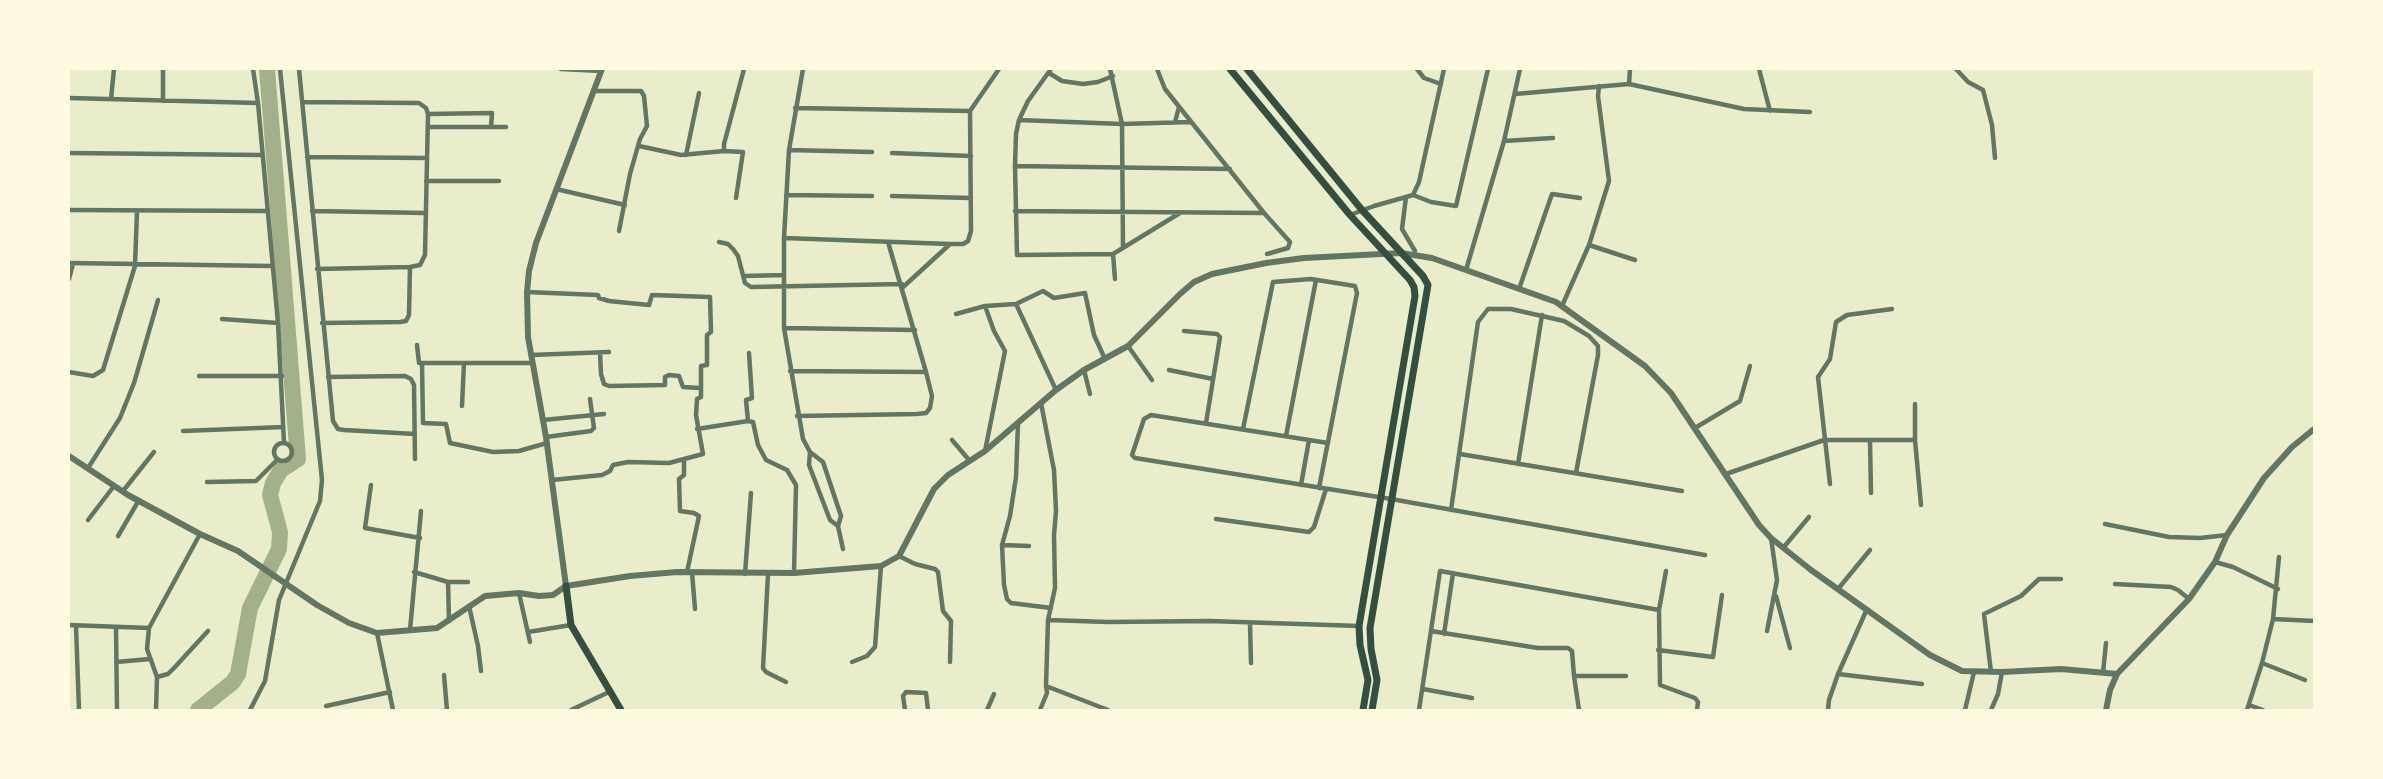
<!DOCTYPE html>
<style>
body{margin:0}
#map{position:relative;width:2383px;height:779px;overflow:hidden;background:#e9edc9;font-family:Helvetica,sans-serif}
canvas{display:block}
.frame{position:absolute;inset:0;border:70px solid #fefae0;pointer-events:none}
</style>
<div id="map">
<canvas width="2383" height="779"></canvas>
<div class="frame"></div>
</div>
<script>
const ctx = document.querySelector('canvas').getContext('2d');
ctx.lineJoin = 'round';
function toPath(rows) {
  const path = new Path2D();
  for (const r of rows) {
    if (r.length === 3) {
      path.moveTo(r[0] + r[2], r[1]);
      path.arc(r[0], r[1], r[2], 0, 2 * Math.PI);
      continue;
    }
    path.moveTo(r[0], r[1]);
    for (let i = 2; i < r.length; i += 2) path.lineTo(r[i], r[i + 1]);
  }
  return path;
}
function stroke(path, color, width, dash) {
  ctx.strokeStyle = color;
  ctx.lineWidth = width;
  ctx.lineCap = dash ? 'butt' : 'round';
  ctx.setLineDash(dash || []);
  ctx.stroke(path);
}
const river = toPath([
 [198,710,233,682,238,674,250,608,279,549,280,532,270,495,273,483,281,470,298,459,267,69]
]);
const minor = toPath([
 [253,69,258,103,278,323,284,443],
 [299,69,333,421,338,429,344,430,415,434],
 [561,69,601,71],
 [803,69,789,150,784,238,784,328,803,439,810,452,823,462,841,516,838,526,843,549],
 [1051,69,1028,101,1019,120,1016,134,1015,166,1017,255,1113,254,1180,213],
 [1110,69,1122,124,1123,248],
 [1157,69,1165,89,1264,213,1290,242,1288,248,1267,254],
 [1417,69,1424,78,1441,84],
 [1759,69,1770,111],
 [1956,69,1968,82,1983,90,1992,125,1995,158],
 [1049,73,1062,81,1083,84,1098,82,1113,76],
 [1629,84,1744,109,1810,112],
 [593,91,641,91,644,96,647,126,640,139,630,174,619,231],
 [1515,94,1629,84,1630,69],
 [69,98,258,103],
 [111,99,114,69],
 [163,101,163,69],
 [303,102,419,103,426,108,428,114,425,255,420,265,410,267,409,315,406,321,400,322,322,323],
 [795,108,970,111],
 [428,114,492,113,491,127],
 [1019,120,1122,124,1191,122],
 [1175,122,1179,107],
 [428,127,506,127],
 [1504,141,1553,138],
 [639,146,681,155,724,151,743,152,736,198],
 [789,150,872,152],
 [724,151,724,144,744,69],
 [69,153,262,155],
 [892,153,971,156],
 [686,155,699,93],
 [307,157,427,158],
 [1015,166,1230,169],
 [426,181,499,181],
 [556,189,625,205],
 [786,195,872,196],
 [1413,195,1431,202,1456,206,1488,69],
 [892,196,971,198],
 [1406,197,1402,229,1415,251],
 [69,210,267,211],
 [312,211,426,213],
 [1015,211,1264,213],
 [1350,215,1374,206,1413,195,1419,182,1444,69],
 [784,238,950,244,963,244,968,241,971,231,970,111,999,69],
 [719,242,728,244,733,249,738,256,745,283,751,287,902,284],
 [1589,245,1635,260],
 [1113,254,1115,279],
 [69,263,271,266],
 [317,269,410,267],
 [1466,270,1504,141,1520,69],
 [744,276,784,275],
 [69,279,73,264],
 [902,288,949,245],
 [1519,289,1552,194,1580,198],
 [527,292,598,295,599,298,609,301,649,305,652,295,710,297,711,332,707,335,707,365,701,366,701,397,697,399,696,415,703,454,669,463,628,462,613,465,610,471,602,475,552,480],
 [1016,304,1043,291,1054,298,1085,293,1094,335,1105,359],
 [1016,304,1056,390],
 [985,306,1016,304],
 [1562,306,1589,245,1609,181,1598,96,1599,86],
 [956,314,985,306,994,331,1005,351,985,451],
 [222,319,278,323],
 [784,328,915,330],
 [1184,331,1217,334,1220,337,1206,423],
 [417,345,419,363,532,363],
 [1128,346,1152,380],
 [600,352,601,374,604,384,609,386,665,385,665,377,669,375,679,376,683,387,700,388],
 [531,355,609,352],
 [422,363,423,423,446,424,450,443,493,452,519,451,547,443],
 [1084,370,1090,394],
 [1169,370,1213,379],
 [790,371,926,372],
 [69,372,93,376,103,370,135,266,137,211],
 [199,376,282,376],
 [328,377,405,376,411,379,414,385,415,459],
 [1041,403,1054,470,1056,511,1054,535,1055,588,1048,620,1046,686],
 [1915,404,1915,440,1921,505],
 [462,406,464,363],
 [797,416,917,414,926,413,930,408,932,396,926,372,888,242],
 [543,420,604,414],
 [748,421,753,422,758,445,766,460,787,470,796,485,794,573],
 [1018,423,1016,477,1010,516,1002,545,1004,585,1007,599,1011,603,1051,608],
 [1695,428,1740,401,1750,366],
 [697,429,748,421,746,400,752,398,749,353],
 [1243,429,1273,282,1311,279,1355,286,1357,293,1319,488],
 [183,431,283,427],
 [1286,436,1316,280],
 [546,437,591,431,594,428,590,399],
 [952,440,969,460],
 [1870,441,1871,493],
 [283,452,9],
 [1328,443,1151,415,1144,419,1132,455,1135,458,1391,499,1705,555],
 [810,452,809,465,830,520,838,526],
 [1460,454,1682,491],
 [684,459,684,475,679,479,680,511,694,513,699,516,687,572],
 [1518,464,1542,315],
 [88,468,120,418,134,383,158,300],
 [1726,474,1824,440,1915,440],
 [207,482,256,481,278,459],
 [1830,484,1818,377,1830,359,1836,322,1847,315,1892,309],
 [371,485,365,528,420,538],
 [1301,485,1309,440],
 [123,491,154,452],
 [1451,510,1478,322,1488,309,1511,309,1564,321,1589,336,1598,346,1598,355,1576,473],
 [1216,519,1309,532,1314,527,1326,489],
 [88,520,114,486],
 [2105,524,2169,537,2200,538,2227,535],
 [118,536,139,500],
 [1002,545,1029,546],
 [1783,548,1809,517],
 [899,556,915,564,935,569,938,572,943,611,951,621,950,662],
 [2215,562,2233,567,2278,589],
 [1666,571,1659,610,1660,685,1695,698,1698,702,1697,710],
 [414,572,448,582],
 [692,572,695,609],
 [745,574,751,493],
 [768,574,763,668,766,672,786,682],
 [2115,584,2171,587,2178,590,2189,599],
 [1838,589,1870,550],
 [519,593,530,642],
 [1776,596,1790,648],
 [469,606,478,646,481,671],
 [2273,619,2314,621],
 [1048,620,1108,622,1210,621,1359,626],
 [449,621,448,582,468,582],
 [1250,623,1251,663],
 [69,625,149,628],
 [76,626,79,710],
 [116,627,117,710],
 [410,630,421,511],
 [1431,631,1538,648,1568,648,1572,651,1574,676,1626,676],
 [1767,631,1777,580,1771,538],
 [528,632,571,625],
 [377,633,393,710],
 [1444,634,1453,573],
 [1658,650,1713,657,1722,595],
 [116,662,150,659],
 [852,662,867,656,875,647,881,566],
 [2262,663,2305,680],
 [1991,672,1984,614,2021,596,2039,579,2061,579],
 [2103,673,2106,643],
 [1838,674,1922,684],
 [444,675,447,710],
 [1574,676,1579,710],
 [157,677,168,674,174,668,208,631],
 [1423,689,1472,698],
 [2249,705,2263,710],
 [326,706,390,692],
 [156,710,157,677,147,649,149,628,200,534],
 [250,710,265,681,279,600,320,501,322,480,280,69],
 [571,710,609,692],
 [905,710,903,696,906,692,926,693,928,710],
 [987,710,994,694],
 [1040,710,1047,693,1046,686,1108,710],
 [1419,710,1440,571,1659,610],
 [1828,710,1829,700,1838,674,1867,609],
 [1965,710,1974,672],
 [1991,710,1998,694,2002,672],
 [2247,710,2262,663,2273,619,2279,557]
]);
const tertiary = toPath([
 [69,456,128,495,200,534,238,551,317,605,349,623,377,633,437,628,485,596,519,593,539,596,553,595,566,586,630,576,677,572,794,573,881,566,899,556,934,489,948,475,985,451,1056,390,1084,370,1128,346,1180,294,1194,282,1212,274,1266,263,1304,258,1401,253,1432,258,1556,302,1645,366,1671,393,1759,525,1771,538,1811,570,1930,655,1962,671,2002,672,2061,669,2117,674],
 [566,586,546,437,528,337,527,292,529,271,536,243,602,69],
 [2106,710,2110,690,2117,674,2189,599,2215,562,2227,535,2264,478,2292,447,2314,429]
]);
const secondary = toPath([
 [1230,69,1350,215,1410,280,1414,287,1415,296,1359,626,1360,645,1368,680,1363,710],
 [1247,69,1362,210,1423,276,1428,285,1370,628,1371,649,1377,680,1372,710],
 [566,586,571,625,621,710]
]);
stroke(river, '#a3b18a', 16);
stroke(minor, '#617663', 4.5);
stroke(tertiary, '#617663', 6);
stroke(secondary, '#344e41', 7);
</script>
